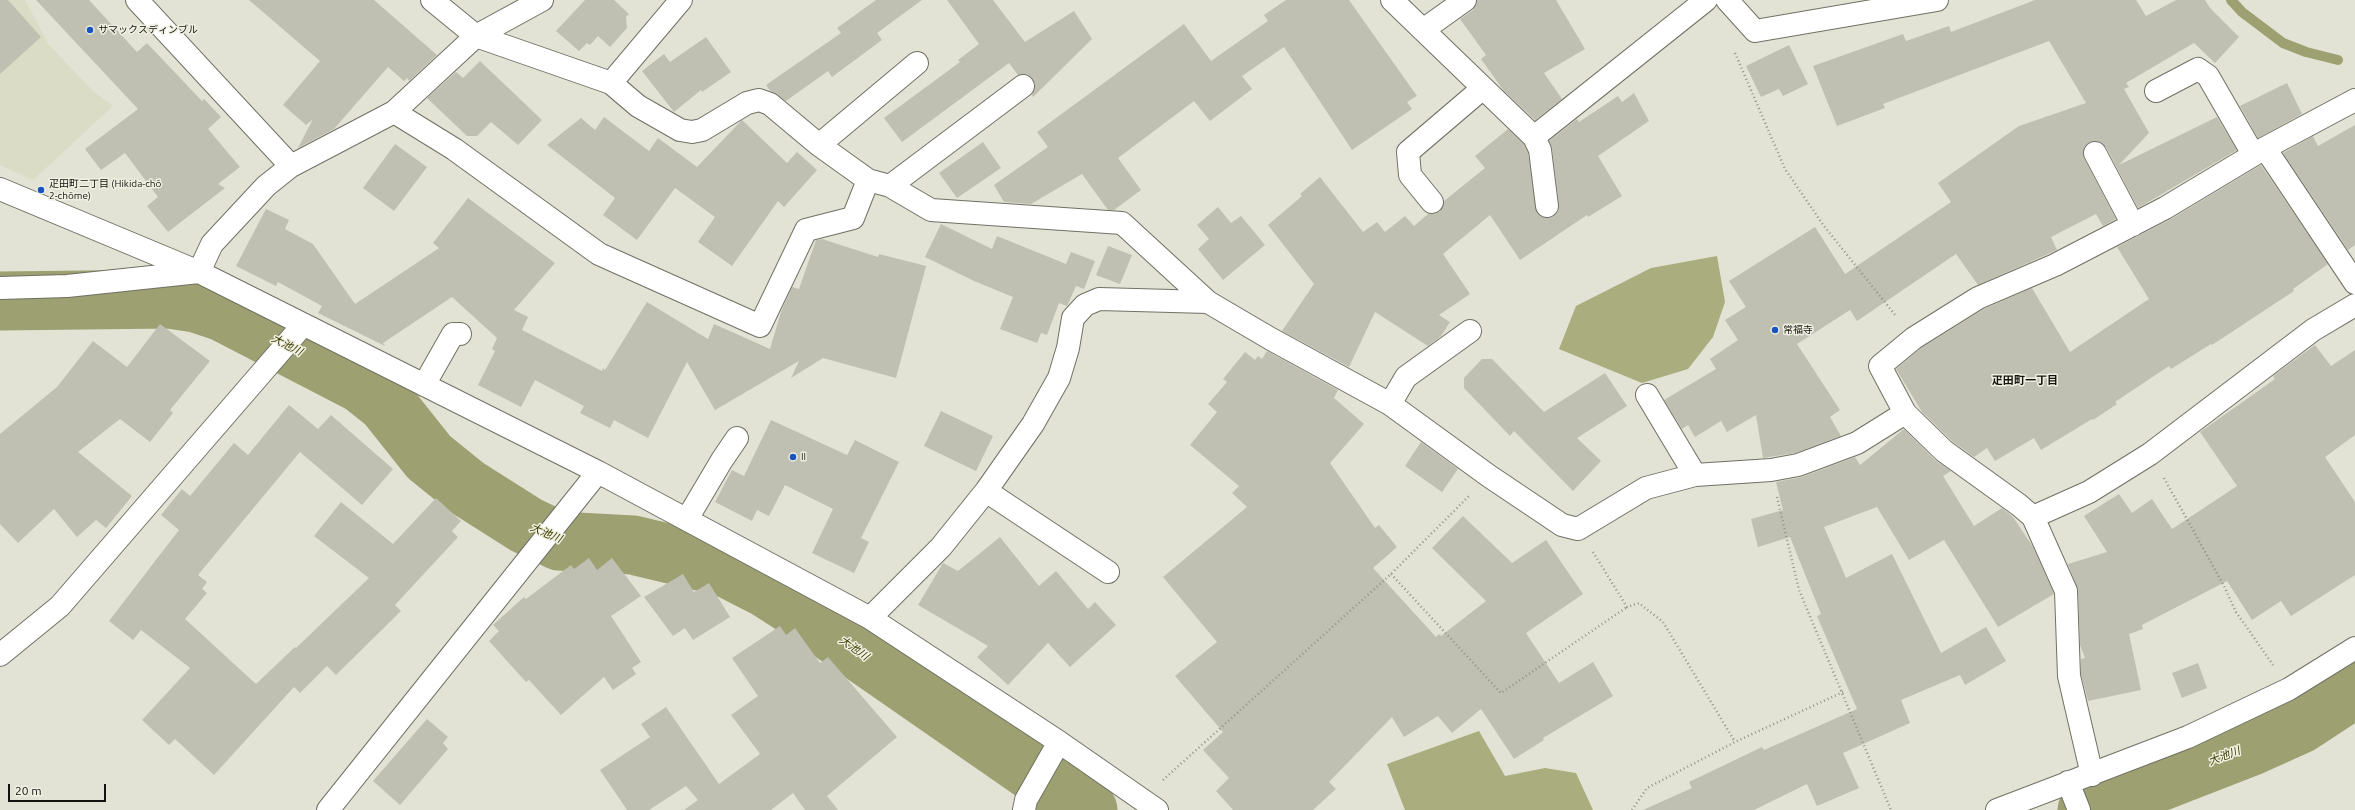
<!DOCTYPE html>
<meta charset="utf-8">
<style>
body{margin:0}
#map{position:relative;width:2355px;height:810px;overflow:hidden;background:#e2e3d4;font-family:Ubuntu,sans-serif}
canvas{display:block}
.scale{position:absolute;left:8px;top:784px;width:98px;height:18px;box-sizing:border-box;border:2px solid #13130e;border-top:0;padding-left:5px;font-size:12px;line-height:14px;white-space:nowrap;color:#13130e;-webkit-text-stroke:3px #eff0e1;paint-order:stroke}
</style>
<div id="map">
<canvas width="2355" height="810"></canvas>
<div class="scale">20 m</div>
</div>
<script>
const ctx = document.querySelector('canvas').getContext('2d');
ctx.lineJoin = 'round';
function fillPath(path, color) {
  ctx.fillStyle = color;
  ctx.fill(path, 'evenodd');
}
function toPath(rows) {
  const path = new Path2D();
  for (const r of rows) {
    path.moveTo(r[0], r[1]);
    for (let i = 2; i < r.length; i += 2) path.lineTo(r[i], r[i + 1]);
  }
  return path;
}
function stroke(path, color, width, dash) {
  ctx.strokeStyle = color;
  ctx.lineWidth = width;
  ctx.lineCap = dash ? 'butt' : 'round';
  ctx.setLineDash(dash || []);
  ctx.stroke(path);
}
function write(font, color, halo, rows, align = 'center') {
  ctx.font = font + ' Ubuntu,"Noto Sans JP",sans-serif';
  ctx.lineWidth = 3;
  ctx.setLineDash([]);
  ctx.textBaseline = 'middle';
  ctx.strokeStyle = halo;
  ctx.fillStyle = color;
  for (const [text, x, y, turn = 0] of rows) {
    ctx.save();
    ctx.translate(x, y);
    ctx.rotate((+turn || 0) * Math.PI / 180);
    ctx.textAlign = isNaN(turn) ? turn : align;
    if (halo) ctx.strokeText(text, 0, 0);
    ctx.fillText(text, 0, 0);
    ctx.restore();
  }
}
const built = toPath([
 [0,0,25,0,49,45,93,91,113,106,33,180,0,165]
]);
const forest = toPath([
 [1717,256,1725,302,1713,337,1688,369,1642,383,1559,349,1576,306,1651,268],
 [1479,731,1505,776,1545,768,1576,773,1593,810,1405,810,1387,764]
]);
const stream = toPath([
 [2231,0,2242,12,2283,43,2306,52,2338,60]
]);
const river = toPath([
 [0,301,170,299,196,303,223,312,362,384,386,403,429,457,466,487,526,525,559,541,633,545,725,567,766,588,794,606,1088,810],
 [2087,810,2249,747,2300,724,2355,688]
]);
const building = toPath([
 [0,0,8,0,41,37,0,74],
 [36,0,89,0,137,52,147,43,202,101,204,99,221,117,208,129,240,167,218,184,225,188,168,232,147,206,158,197,125,153,101,170,85,149,138,109],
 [249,0,374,0,437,55,409,81,407,78,404,81,388,67,334,129,298,148,313,119,306,125,283,105,320,61],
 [585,0,614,0,629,14,626,17,627,28,610,47,598,36,590,45,587,43,579,51,556,31],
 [876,0,922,0,877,33,882,40,832,77,828,71,786,101,770,91,766,85,841,33,837,28],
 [947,0,993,0,1025,42,1074,11,1092,39,1033,97,1032,95,1035,85,1033,79,1028,74,1018,75,1009,63,902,142,884,118,960,62,958,60,979,44],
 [1286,0,1349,0,1417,96,1407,102,1412,109,1352,150,1284,47,1242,76,1252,89,1210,121,1194,101,1118,158,1141,190,1114,210,1108,210,1082,174,1031,204,1004,202,994,185,1048,147,1037,132,1184,24,1211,61,1268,21,1264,15],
 [1477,0,1556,0,1585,49,1544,73,1562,99,1535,120,1504,91,1481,59,1486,55,1460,19,1473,10],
 [2035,0,2136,0,2146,16,2176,0,2205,0,2210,8,2239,37,2215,63,2194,43,2126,83,2129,87,2124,89,2149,133,2119,165,2217,117,2237,150,2138,208,2106,147,2096,141,2090,142,2084,147,2084,158,2116,219,2103,226,2096,214,2051,237,2057,250,1978,285,1956,254,1857,321,1850,310,1797,344,1840,410,1830,417,1841,436,1795,453,1763,458,1756,415,1727,432,1721,421,1695,437,1688,425,1682,429,1664,400,1716,369,1710,359,1738,340,1725,320,1746,307,1729,281,1815,227,1845,274,1951,202,1938,183,2019,126,2086,103,2049,41,1883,104,1885,108,1837,126,1813,66,1903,34,1906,41,1949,26,1951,32],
 [706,37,731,72,702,92,701,90,674,112,642,71,664,54,670,62],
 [1789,45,1808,84,1783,96,1779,89,1761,97,1746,66],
 [480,61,542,120,518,145,491,122,477,136,467,136,427,98,456,72,463,78],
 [2287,83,2302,114,2258,138,2240,106],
 [1634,93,1649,121,1598,156,1622,196,1588,217,1587,215,1520,260,1490,215,1443,254,1470,294,1439,315,1450,322,1441,336,1428,346,1375,312,1349,367,1282,331,1314,284,1268,225,1302,196,1300,194,1320,177,1363,232,1377,222,1385,232,1405,216,1414,226,1428,214,1440,212,1444,201,1485,168,1475,156,1508,129,1524,144,1528,153,1537,213,1542,217,1549,218,1558,211,1559,205,1552,148,1549,141,1577,119,1579,122,1618,96,1622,102],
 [604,117,649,151,658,138,697,167,742,120,787,163,797,152,817,170,784,207,778,201,732,266,698,242,715,217,675,188,637,240,603,215,615,198,547,145,581,118,595,130],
 [2355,125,2355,245,2348,250,2283,153,2313,136,2318,146],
 [983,142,1001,168,957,198,939,173],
 [395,144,427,167,394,211,363,188],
 [2261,165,2328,264,2293,289,2294,291,2212,345,2211,344,2171,369,2169,366,2115,402,2117,404,2093,420,2092,419,2041,450,2034,438,1995,461,1987,448,1974,457,1952,441,1922,412,1896,369,1921,348,1984,309,2032,288,2070,352,2149,299,2117,247,2171,219],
 [468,198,555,263,514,310,528,317,522,330,602,371,603,368,605,370,647,302,708,339,714,324,770,349,781,312,792,287,799,289,816,240,822,239,878,257,879,254,926,266,896,378,823,358,791,378,799,361,715,410,687,362,648,438,614,420,610,428,580,413,584,406,535,380,521,407,478,385,495,351,492,349,497,338,452,297,383,343,385,346,318,313,322,306,278,282,276,286,236,266,266,209,289,220,285,229,313,244,355,304,439,248,433,243],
 [1218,207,1231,223,1241,216,1265,245,1223,280,1198,249,1209,239,1197,225],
 [941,224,992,249,997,236,1066,264,1071,252,1095,261,1084,289,1076,286,1067,306,1059,303,1047,335,1041,333,1037,343,1000,329,1013,297,974,281,925,257],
 [1108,246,1132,255,1120,284,1096,275],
 [160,324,210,361,170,410,173,413,150,442,120,419,78,452,132,496,106,528,96,520,77,537,54,509,18,543,0,524,0,434,57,387,93,341,127,367],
 [2315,345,2331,366,2355,350,2355,435,2325,457,2355,502,2355,575,2291,616,2281,601,2252,620,2227,581,2142,625,2143,629,2129,634,2141,690,2088,701,2081,674,2081,659,2085,658,2080,645,2078,590,2068,564,2107,552,2084,516,2119,494,2132,513,2152,499,2172,529,2237,486,2200,432,2275,379,2273,376],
 [1267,351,1338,390,1334,398,1364,424,1330,463,1375,528,1379,525,1397,547,1373,568,1436,637,1439,634,1441,636,1486,601,1432,548,1463,516,1512,563,1546,540,1583,594,1526,633,1559,683,1593,662,1613,696,1543,738,1544,740,1514,759,1481,709,1452,733,1438,716,1404,737,1392,717,1329,782,1336,789,1313,810,1233,810,1216,791,1229,778,1203,750,1223,732,1175,676,1217,642,1163,577,1247,507,1232,493,1239,486,1190,445,1217,412,1208,404,1227,382,1223,379,1245,352,1255,360,1258,356,1262,359],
 [1482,359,1492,359,1544,412,1605,373,1627,406,1577,438,1601,461,1573,491,1514,431,1510,436,1464,388,1464,378],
 [289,405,318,429,331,415,393,469,362,505,300,452,198,575,207,582,202,589,207,593,185,619,256,684,295,647,296,648,369,578,314,536,341,502,393,544,436,498,461,521,452,531,458,537,395,605,401,611,336,675,327,666,300,693,294,687,214,775,175,739,169,745,142,720,190,668,141,630,133,640,109,621,179,530,161,515,182,489,190,496,234,443,248,455],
 [941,411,993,436,976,471,924,446],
 [771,420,847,455,855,440,899,462,861,538,869,542,854,573,812,553,833,509,785,485,769,516,757,510,752,521,715,502,732,470,744,476],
 [1904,429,1935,460,1951,471,1943,476,1974,526,2002,508,2013,517,2033,547,2054,594,1998,627,1944,540,1909,560,1877,507,1824,527,1846,578,1892,554,1941,653,1986,627,2006,661,1965,685,1960,675,1901,700,1910,723,1843,753,1859,788,1817,806,1807,784,1754,810,1643,810,1692,788,1689,782,1762,747,1764,750,1857,709,1817,616,1821,614,1790,537,1758,547,1751,519,1783,510,1776,482,1802,477,1855,457,1860,465],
 [1421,442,1458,469,1442,492,1405,466],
 [1000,537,1039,586,1056,571,1088,609,1095,602,1116,625,1070,667,1048,643,1008,685,977,657,988,646,918,605,943,563,958,571],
 [589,558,597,570,612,558,641,596,611,616,641,662,632,668,636,674,613,690,604,677,561,715,529,680,526,682,489,641,499,631,493,625,524,597,526,599,571,565,574,569],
 [683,574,694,592,709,583,730,617,693,640,685,628,673,636,644,597],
 [780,626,786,635,795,628,820,663,828,657,897,737,827,796,838,810,805,810,793,793,771,810,684,810,698,800,686,786,649,810,627,810,600,770,650,737,641,724,666,707,719,784,760,754,731,715,758,696,732,658],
 [2198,663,2207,688,2182,698,2172,673],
 [427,719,448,737,443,743,448,749,400,805,373,781]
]);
const path = toPath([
 [1735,53,1785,169,1824,226,1896,316],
 [2164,478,2224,586,2236,612,2273,665],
 [1777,497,1799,590,1891,810],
 [1593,552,1627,607,1639,603,1663,622,1735,742],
 [1391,574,1501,693,1627,607],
 [1163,780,1391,574,1470,495],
 [1632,810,1647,788,1735,742,1843,692]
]);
const minor = toPath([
 [137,0,291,166],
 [1392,0,1534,137,1706,0],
 [1727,0,1755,31,1937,0],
 [1423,30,1465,0],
 [476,36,611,83,638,106,680,130,692,132,702,130,747,103,759,100,770,104,819,145,868,180,890,186,931,210,1122,223,1208,302,1271,339,1390,404,1489,476,1562,525,1578,529,1646,488,1695,475,1771,470,1798,465,1857,443,1905,413,1880,366,1914,338,1978,298,2055,265,2165,208,2265,148],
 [476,36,542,0],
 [611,83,681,0],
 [2156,91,2198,69,2208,76,2253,154],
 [2355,100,2265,148,2355,283],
 [394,112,454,149,599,254,760,326,806,230,853,218,868,180],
 [1534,137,1540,150,1547,206],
 [819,145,917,63],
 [2095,153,2133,225],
 [890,186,1023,86],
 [0,189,199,272,598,472,870,618,1059,742,1157,810],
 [1432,202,1410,175,1408,152,1483,88],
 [0,288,67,286,199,272,212,244,266,186,291,166,394,112,476,36,432,0],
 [424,385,453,334,460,334],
 [1647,395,1695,475],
 [1390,404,1406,377,1470,331],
 [1905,413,1944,451,2019,505,2033,517,2089,492,2150,454,2313,330,2355,305],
 [986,491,1108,572],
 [2033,517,2066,591,2069,676,2092,775],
 [687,519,722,460,737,438],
 [870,618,941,547,986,491,1033,424,1059,378,1068,348,1073,318,1085,305,1099,299,1208,302],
 [0,655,60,606,303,325],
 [2068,782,2079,810],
 [328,810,598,472],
 [1024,810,1026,800,1059,742],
 [1997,810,2188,737,2289,689,2355,648]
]);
const markers = [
 [90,30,4,"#1853bf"],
 [41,190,4,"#1853bf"],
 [1775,330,4,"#1853bf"],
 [793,457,4,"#1853bf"]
];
const poiNames = [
 ["サマックスディンブル",98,30],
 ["疋田町二丁目 (Hikida-chō",49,184],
 ["2-chōme)",49,196],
 ["常福寺",1783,330],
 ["II",801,457]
];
const waterNames = [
 ["大池川",287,345,27],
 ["大池川",546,533,23],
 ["大池川",854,648,35],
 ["大池川",2224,756,-21]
];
const neighbourhoodNames = [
 ["疋田町一丁目",2025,380]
];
fillPath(built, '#dadcc5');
fillPath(forest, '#aaad7d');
stroke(stream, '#9da070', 10);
stroke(river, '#9da070', 59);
fillPath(building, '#bfc0b1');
stroke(minor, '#707164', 24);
stroke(path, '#929388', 2.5, [1, 3]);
stroke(minor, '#fff', 22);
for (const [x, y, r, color] of markers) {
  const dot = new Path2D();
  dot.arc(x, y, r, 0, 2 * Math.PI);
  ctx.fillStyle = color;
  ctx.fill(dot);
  stroke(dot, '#eff0e1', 1.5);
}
write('10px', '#13130e', '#eff0e1', poiNames, 'left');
write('italic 11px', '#3c3e00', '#eff0e1', waterNames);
write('bold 11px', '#13130e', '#eff0e1', neighbourhoodNames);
</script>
